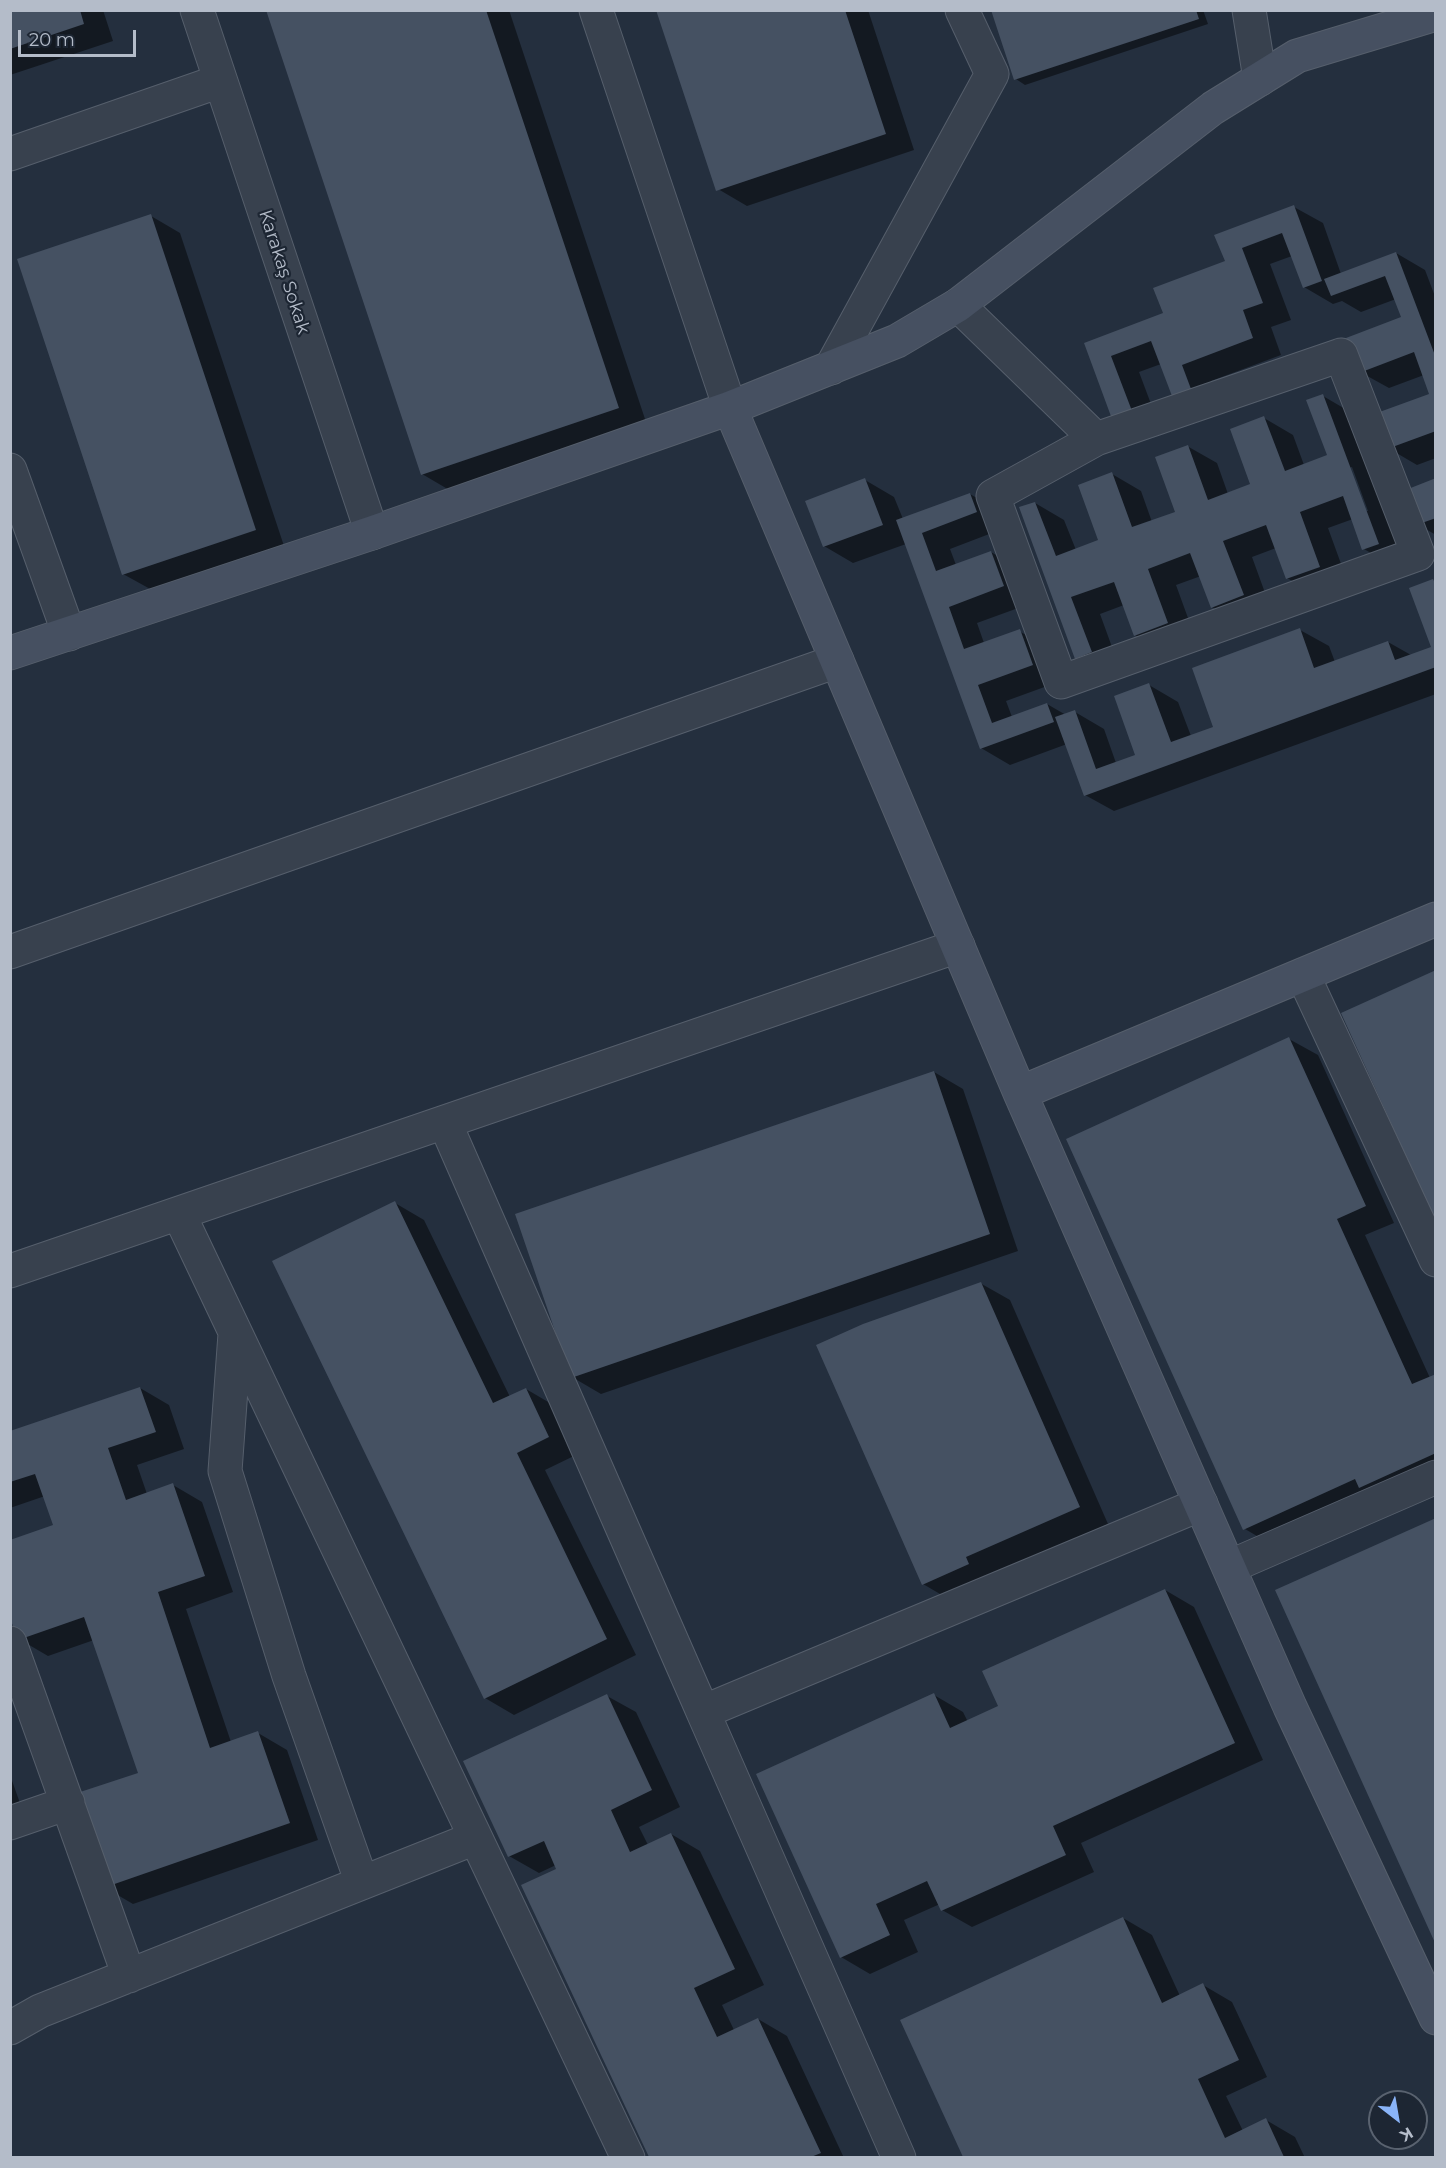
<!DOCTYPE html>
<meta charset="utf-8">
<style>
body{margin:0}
#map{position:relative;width:1446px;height:2168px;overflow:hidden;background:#242f3e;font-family:Montserrat,sans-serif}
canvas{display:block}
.frame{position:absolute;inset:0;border:12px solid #b4bcc9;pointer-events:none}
.north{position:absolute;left:1368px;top:2090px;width:60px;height:60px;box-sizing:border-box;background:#1d2633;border:2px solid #59626f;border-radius:50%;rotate:149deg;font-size:16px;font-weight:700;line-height:24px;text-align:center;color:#b4bcc9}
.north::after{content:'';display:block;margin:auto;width:21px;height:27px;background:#8ab4f8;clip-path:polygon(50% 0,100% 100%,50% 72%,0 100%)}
.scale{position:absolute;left:18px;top:30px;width:118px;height:27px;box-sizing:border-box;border:3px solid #b4bcc9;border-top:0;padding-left:8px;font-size:18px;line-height:21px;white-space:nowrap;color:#b4bcc9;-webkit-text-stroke:4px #1d2633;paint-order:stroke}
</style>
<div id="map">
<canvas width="1446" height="2168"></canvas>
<div class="frame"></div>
<div class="north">K</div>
<div class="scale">20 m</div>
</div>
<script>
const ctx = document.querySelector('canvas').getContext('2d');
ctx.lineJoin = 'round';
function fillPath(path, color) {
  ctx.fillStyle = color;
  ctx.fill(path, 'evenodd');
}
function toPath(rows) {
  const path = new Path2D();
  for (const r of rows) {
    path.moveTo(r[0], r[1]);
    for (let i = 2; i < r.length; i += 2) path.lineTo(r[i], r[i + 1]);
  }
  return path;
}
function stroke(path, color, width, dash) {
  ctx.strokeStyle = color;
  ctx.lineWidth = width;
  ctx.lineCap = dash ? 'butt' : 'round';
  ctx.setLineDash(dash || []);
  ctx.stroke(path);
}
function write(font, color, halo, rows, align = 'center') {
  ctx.font = font + ' Montserrat,sans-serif';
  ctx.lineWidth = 4.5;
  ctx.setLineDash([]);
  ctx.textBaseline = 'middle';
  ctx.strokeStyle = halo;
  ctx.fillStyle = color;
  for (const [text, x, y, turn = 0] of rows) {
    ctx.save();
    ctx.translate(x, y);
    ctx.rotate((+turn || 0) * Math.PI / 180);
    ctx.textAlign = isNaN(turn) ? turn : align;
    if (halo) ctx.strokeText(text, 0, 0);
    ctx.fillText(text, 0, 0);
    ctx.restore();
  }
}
const shadow = toPath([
 [10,10,103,10,113,41,10,75],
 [267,10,509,10,647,425,451,491,422,474],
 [658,10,868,10,914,150,747,206,718,189],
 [993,10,1203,10,1208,24,1025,85,1016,79],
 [1294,207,1323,223,1341,274,1396,253,1425,270,1436,299,1436,458,1417,465,1388,448,1431,395,1424,375,1389,388,1360,372,1403,318,1396,299,1361,312,1342,301,1333,304,1304,287,1292,256,1270,264,1291,320,1271,327,1281,355,1211,381,1219,406,1202,412,1161,364,1139,372,1160,428,1143,435,1085,344,1165,314,1227,262,1216,236],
 [151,216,180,233,284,546,152,590,123,574],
 [1323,396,1352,413,1407,561,1393,566,1364,549,1353,519,1328,528,1348,583,1317,595,1287,578,1276,548,1252,557,1272,612,1241,623,1212,607,1201,576,1176,585,1196,640,1164,652,1135,635,1124,605,1100,614,1120,669,1106,675,1077,658,1035,503,1064,520,1076,550,1100,541,1112,474,1141,491,1152,522,1177,513,1187,446,1217,463,1228,494,1252,484,1264,418,1293,435,1304,465,1329,456],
 [1352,467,1368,511,1365,511,1349,468],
 [865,480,894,497,903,519,970,494,999,511,1005,528,950,549,956,565,991,552,1020,569,1032,603,977,623,984,643,1019,631,1049,648,1061,681,1006,701,1012,717,1047,704,1066,715,1075,712,1104,729,1116,763,1137,756,1149,685,1178,702,1191,736,1215,727,1300,630,1329,646,1335,662,1388,642,1411,655,1433,647,1433,581,1436,582,1436,694,1114,811,1085,795,1067,744,1010,765,981,748,906,544,853,563,824,546],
 [1436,480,1436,535,1417,524],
 [1289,1039,1318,1055,1394,1223,1365,1235,1430,1378,1436,1376,1436,1482,1274,1546,1245,1529],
 [934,1072,963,1089,1018,1251,601,1394,572,1377],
 [395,1203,424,1220,510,1397,526,1389,555,1406,578,1454,545,1470,636,1655,514,1715,485,1698],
 [980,1283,1010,1300,1108,1524,995,1574,952,1601,923,1584],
 [140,1388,169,1405,184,1449,137,1465,147,1494,173,1485,202,1502,233,1592,186,1609,231,1742,258,1733,287,1750,318,1840,133,1904,104,1887,140,1774,94,1640,48,1656,19,1639,55,1526,45,1496,10,1508,10,1433],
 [1165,1590,1194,1607,1263,1760,1081,1843,1094,1872,972,1927,942,1910,940,1904,904,1920,918,1952,870,1974,841,1957,934,1695,963,1712,968,1722,1000,1707],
 [607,1696,636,1712,680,1807,639,1827,648,1845,671,1834,700,1851,764,1985,722,2005,734,2030,758,2019,787,2036,844,2158,650,2158,523,1886,558,1870,556,1865,539,1873,509,1856],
 [10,1775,26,1820,10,1825],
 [1123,1918,1152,1935,1180,1996,1203,1985,1232,2002,1267,2077,1226,2096,1243,2131,1266,2120,1295,2137,1305,2158,965,2158,902,2020]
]);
const building = toPath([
 [10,10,80,10,84,24,10,49],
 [266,10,486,10,619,408,421,475],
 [656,10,845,10,886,134,716,191],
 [991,10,1196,10,1199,19,1014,80],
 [1294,205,1322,281,1303,288,1282,233,1242,248,1263,303,1243,310,1253,338,1182,365,1191,389,1172,396,1151,341,1111,356,1132,411,1112,419,1084,343,1163,313,1153,288,1225,261,1214,235],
 [151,214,256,530,122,575,17,259],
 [1396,252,1436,358,1436,431,1387,449,1374,414,1429,394,1414,352,1359,373,1346,338,1401,317,1385,276,1331,296,1324,279],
 [1323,394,1379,544,1362,550,1343,496,1300,512,1320,567,1286,579,1266,525,1223,541,1244,595,1211,608,1190,553,1148,569,1168,623,1134,636,1114,582,1071,597,1092,652,1075,659,1019,507,1035,502,1056,556,1098,540,1078,485,1112,472,1132,527,1175,512,1155,457,1188,445,1208,500,1250,484,1230,429,1264,416,1285,471,1327,455,1306,400],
 [865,478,883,525,823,547,805,501],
 [1436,478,1436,518,1416,525,1403,491],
 [970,493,977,512,922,533,936,571,991,551,1004,586,949,607,964,649,1020,629,1033,665,978,685,992,723,1047,703,1054,722,980,749,896,520],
 [1433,579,1436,585,1436,667,1084,796,1055,717,1075,710,1096,769,1135,755,1114,696,1149,683,1171,742,1213,727,1192,668,1300,628,1314,668,1388,641,1395,660,1431,647,1409,588],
 [1436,970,1436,1222,1341,1013],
 [1289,1037,1366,1206,1337,1219,1412,1384,1436,1374,1436,1453,1359,1488,1355,1479,1243,1530,1066,1139],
 [934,1071,990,1234,571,1378,515,1214],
 [395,1201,493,1403,526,1388,549,1437,517,1453,607,1639,484,1699,272,1261],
 [981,1282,1080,1507,966,1557,969,1564,922,1585,816,1345,863,1324],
 [140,1387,156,1432,108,1448,126,1500,173,1483,205,1576,158,1592,210,1748,258,1731,290,1823,103,1888,71,1795,138,1773,84,1617,18,1640,10,1618,10,1540,53,1525,35,1474,10,1482,10,1431],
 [1436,1518,1436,1945,1275,1590],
 [1165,1589,1235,1743,1053,1826,1066,1855,941,1911,927,1881,876,1904,890,1935,840,1958,756,1774,934,1693,950,1728,998,1706,982,1671],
 [607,1694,652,1790,611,1810,630,1852,671,1833,735,1969,694,1988,717,2037,758,2018,821,2153,811,2157,649,2157,521,1885,556,1869,544,1841,508,1857,463,1761],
 [1123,1917,1162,2003,1203,1983,1239,2060,1198,2079,1225,2138,1266,2118,1284,2157,963,2157,900,2020]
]);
const street = toPath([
 [197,10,372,533],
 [596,10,730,408],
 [1249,10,1260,79],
 [10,154,220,81],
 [958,305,1096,439],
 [1341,355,1418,554,1061,682,993,496,1096,439,1341,355],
 [831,368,992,74,962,10],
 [10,470,69,634],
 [10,952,837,661],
 [1303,975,1436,1260],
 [445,1123,703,1712],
 [179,1214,628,2158],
 [10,1271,958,946],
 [235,1334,225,1471,289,1676,362,1883],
 [1229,1567,1436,1477],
 [10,1643,129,1976],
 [10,1823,68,1803],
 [10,2028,40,2011,475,1838],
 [899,2158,703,1712,1201,1504]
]);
const secondary = toPath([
 [730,408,1020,1093,1290,1707,1436,2018],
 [10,653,372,533,730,408,897,341,958,305,1213,108,1297,56,1436,14],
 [1020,1093,1436,919]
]);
const streetNames = [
 ["Karakaş Sokak",284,272,72]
];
fillPath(shadow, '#0007');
fillPath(building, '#455162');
stroke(street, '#565f6c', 35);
stroke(secondary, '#565f6c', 35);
stroke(street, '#38414e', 33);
stroke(secondary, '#465061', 33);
write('18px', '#b4bcc9', '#1d2633', streetNames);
</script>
